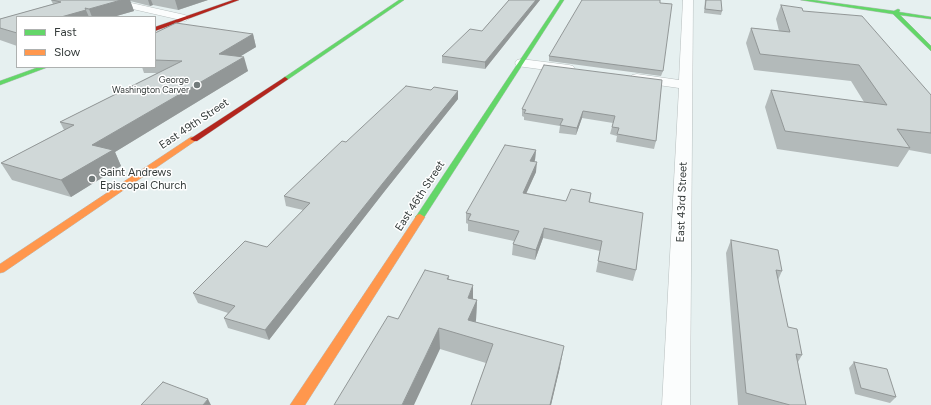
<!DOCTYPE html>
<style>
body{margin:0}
#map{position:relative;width:931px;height:405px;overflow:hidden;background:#e6f0f0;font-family:Figtree,sans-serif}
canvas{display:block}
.legend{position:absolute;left:16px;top:16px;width:140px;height:52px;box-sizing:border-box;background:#fff;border:1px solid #aeb1b0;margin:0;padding:5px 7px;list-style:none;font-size:12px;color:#343b3a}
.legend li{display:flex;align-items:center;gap:8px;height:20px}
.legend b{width:20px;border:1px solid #aeb1b0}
</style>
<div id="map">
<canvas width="931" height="405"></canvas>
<ul class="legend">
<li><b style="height:5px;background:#63d668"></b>Fast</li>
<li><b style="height:5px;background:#ff974d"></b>Slow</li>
</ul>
</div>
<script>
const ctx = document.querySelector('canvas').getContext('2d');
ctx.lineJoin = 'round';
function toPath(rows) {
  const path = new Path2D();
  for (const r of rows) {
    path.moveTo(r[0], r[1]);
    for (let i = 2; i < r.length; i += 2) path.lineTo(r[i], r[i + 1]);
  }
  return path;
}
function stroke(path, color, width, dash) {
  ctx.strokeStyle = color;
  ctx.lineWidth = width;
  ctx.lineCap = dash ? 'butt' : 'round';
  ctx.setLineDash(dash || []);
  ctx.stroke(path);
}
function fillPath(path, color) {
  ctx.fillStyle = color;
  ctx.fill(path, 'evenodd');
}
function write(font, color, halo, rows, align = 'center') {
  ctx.font = font + ' Figtree,sans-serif';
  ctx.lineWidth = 3;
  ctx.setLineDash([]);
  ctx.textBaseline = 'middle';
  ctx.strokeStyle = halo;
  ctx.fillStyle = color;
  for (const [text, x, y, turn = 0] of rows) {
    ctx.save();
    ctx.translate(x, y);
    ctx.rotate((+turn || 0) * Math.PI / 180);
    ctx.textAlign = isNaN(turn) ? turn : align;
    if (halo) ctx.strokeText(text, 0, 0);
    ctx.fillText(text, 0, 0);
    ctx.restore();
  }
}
const street = toPath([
 [100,0,118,0,185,15,190,18,185,21,102,2,100,0],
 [683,0,693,0,690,405,662,405,679,88,637,82,632,81,630,78,632,75,637,74,679,80,683,0],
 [521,59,569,65,573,66,575,69,573,72,569,73,517,66,515,63,517,60,521,59]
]);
const fast = toPath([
 [399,0,404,0,287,80,282,79,399,0],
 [560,0,564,0,423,219,417,219,415,217,417,215,560,0],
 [801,0,813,0,894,11,898,9,900,10,899,12,931,17,931,19,900,15,931,46,931,51,893,14,801,0],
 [39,67,48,67,0,85,0,81,39,67]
]);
const slow = toPath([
 [191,137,194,137,198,139,4,272,0,273,0,264,191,137],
 [420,214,425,217,305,405,290,405,417,215,420,214]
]);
const jam = toPath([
 [233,0,239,0,155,31,155,27,233,0],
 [285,77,288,79,287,80,197,141,194,141,190,139,285,77]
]);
const wall = toPath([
 [51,0,208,0,178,10,153,5,150,6,130,1,134,11,113,17,17,17,17,46,0,40,0,19,53,4],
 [509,0,540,0,485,69,442,63,442,56,482,31],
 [705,0,721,0,722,11,721,15,704,13],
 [660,3,663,71,661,76,549,61,549,56],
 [781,5,803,11,931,95,931,154,909,150,898,167,777,149,765,107,771,90,864,102,851,81,754,70,746,43,751,28,779,31,776,19],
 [155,33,253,34,256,47,240,56,248,71,115,152,121,166,71,197,12,180,1,163,64,130,60,122,157,73,144,73,142,67,155,67],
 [662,80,656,141,654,149,616,142,617,136,610,134,613,123,582,118,576,135,559,133,560,126,524,120,524,117,522,116,522,109],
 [431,90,458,91,458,99,384,192,269,340,228,328,224,318,228,313,198,303,193,293,267,247,303,210,286,206,284,196,346,142],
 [536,150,535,160,534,162,536,172,526,193,566,201,591,193,590,202,636,270,633,281,596,272,600,251,543,238,535,260,512,255,513,244,514,241,468,231,468,224,466,223,466,213],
 [731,240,782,271,778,280,788,327,802,355,798,362,806,405,738,405,726,253],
 [449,276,449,279,473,299,477,300,476,320,476,322,560,367,551,405,471,405,486,363,440,349,398,319],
 [854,362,896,397,890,403,855,394,849,368]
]);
const shadedWall = toPath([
 [121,0,130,0,134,11,113,17,92,17,89,9],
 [148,0,151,0,153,5,150,6],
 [175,0,208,0,178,10],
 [536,0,540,0,485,69,485,62],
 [85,8,89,17,61,17],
 [253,34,256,47,223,67,219,54],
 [244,57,248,71,115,152,121,166,71,197,61,180,92,145],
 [458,91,458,99,384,192,269,340,265,330,383,183],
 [583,111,582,118,576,135,577,128],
 [536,150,535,160,529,171,530,161],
 [537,162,536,172,522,203,523,193],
 [544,228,543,238,535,260,536,250],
 [473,285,473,305,468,298],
 [477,300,476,320,469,337,468,320],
 [439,328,440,349,414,405,402,405],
 [564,346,560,367,551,405,550,405],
 [208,399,211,405,203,405]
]);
const building = toPath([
 [52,0,121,0,89,9,85,8,86,10,61,17,17,17,17,33,0,28,0,19,61,2,52,0],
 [509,0,536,0,485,62,442,56,470,29,482,31,509,0],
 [582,0,660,0,660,3,672,4,663,71,549,56,582,0],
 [706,0,721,0,722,11,705,9,706,0],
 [781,5,802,8,803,11,862,16,931,95,931,133,897,129,910,148,785,131,771,90,887,105,859,65,760,54,751,28,790,32,781,5],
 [176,23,253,34,219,54,244,57,92,145,113,150,61,180,1,163,74,125,60,122,182,61,155,60,155,33,176,23],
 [544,65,662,80,656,141,617,134,619,128,612,127,615,116,583,111,577,128,560,125,563,119,524,113,526,110,522,109,544,65],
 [406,86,431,90,434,87,458,91,383,183,265,330,224,318,235,306,193,293,245,241,267,247,310,203,284,196,342,141,346,142,406,86],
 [505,145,536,150,530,161,537,162,523,193,566,201,571,189,591,193,589,202,643,213,636,270,598,261,602,241,544,228,536,250,513,244,519,231,468,220,471,214,466,213,505,145],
 [731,240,778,250,782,271,776,270,788,327,797,329,802,355,796,354,806,405,790,405,746,393,731,240],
 [425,270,449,276,447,279,473,285,468,298,477,300,468,320,564,346,550,405,471,405,493,344,439,328,402,405,334,405,388,316,398,319,425,270],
 [854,362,887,369,896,397,861,388,854,362],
 [163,382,208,399,203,405,141,405,163,382]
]);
const markers = [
 [197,85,4,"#727a7a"],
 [92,179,4,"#727a7a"]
];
const farPoinames = [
 ["George",189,80],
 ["Washington Carver",189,90]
];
const streetNames = [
 ["East 49th Street",194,124,-34],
 ["East 46th Street",420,196,-57],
 ["East 43rd Street",682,202,-88]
];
const poiNames = [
 ["Saint Andrews",100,173],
 ["Episcopal Church",100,186]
];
stroke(street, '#b7bebe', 1);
stroke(fast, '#b7bebe', 1);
stroke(slow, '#b7bebe', 1);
stroke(jam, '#b7bebe', 1);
fillPath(street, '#fbfdfd');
fillPath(fast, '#63d668');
fillPath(slow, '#ff974d');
fillPath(jam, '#b3261e');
fillPath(wall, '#b3baba');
fillPath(shadedWall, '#929797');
fillPath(building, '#d0d8d8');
stroke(building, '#929797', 1);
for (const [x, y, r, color] of markers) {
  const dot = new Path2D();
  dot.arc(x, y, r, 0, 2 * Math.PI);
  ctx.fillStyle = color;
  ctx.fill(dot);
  stroke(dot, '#fff', 1.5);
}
write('9px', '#343b3a', '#fff', farPoinames, 'right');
write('11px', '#343b3a', '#fff', streetNames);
write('11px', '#343b3a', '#fff', poiNames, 'left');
</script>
